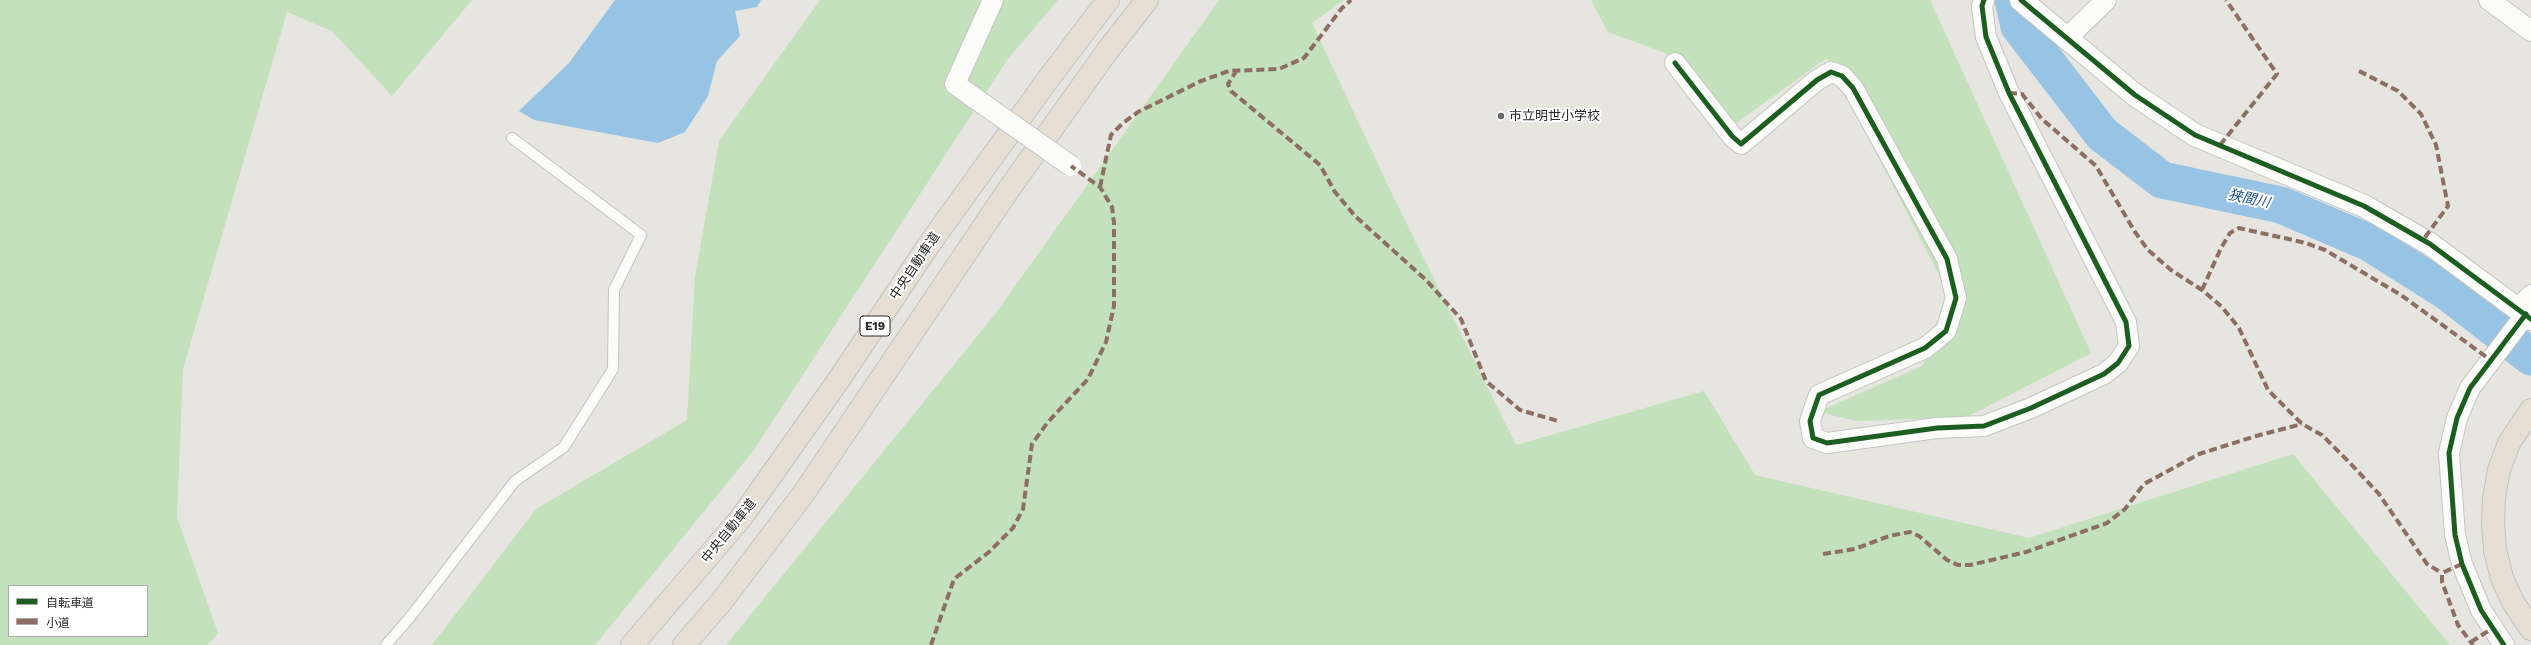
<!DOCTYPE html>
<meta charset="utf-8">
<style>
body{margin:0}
#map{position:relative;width:2531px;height:645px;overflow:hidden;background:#e6e5e0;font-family:"Work Sans","Noto Sans JP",sans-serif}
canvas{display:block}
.legend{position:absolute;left:8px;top:585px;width:140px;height:52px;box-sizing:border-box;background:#fff;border:1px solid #a9a9a9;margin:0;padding:5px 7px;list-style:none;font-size:12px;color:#292929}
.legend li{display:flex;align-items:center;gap:8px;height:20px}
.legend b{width:20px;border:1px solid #a9a9a9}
</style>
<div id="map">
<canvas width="2531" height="645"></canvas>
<ul class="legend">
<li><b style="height:5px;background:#1b5e20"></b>自転車道</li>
<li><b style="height:5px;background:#8d6e63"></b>小道</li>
</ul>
</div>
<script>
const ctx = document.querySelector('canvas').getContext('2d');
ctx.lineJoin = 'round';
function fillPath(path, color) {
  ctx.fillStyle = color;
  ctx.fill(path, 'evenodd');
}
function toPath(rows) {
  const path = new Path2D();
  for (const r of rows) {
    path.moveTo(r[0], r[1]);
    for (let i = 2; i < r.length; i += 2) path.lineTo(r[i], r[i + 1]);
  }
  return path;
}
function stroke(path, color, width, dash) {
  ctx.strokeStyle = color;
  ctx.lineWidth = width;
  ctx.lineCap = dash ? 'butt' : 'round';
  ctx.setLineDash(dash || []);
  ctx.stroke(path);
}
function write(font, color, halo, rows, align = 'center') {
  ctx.font = font + ' "Work Sans","Noto Sans JP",sans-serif';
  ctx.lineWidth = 4;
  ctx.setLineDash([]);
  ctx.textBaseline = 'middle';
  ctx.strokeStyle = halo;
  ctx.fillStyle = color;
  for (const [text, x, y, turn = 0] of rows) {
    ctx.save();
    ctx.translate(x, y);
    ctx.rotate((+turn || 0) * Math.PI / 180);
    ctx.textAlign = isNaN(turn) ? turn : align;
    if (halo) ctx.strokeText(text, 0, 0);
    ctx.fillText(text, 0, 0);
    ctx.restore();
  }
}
const green = toPath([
 [0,0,472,0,392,96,332,31,287,12,183,369,177,517,218,633,208,645,0,645],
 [9,586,147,586,147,636,9,636],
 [820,0,1058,0,1007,60,754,450,595,645,432,645,536,509,687,420,695,277,719,141],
 [1219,0,1344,0,1312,23,1392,194,1516,445,1704,391,1755,475,2029,538,2293,454,2450,645,726,645,996,313],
 [1591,0,1930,0,2091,353,1967,417,1857,421,1818,412,1922,366,1954,304,1827,58,1722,133,1665,53,1608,32]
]);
const water = toPath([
 [615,0,761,0,757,7,735,11,740,36,717,61,708,96,685,132,658,143,534,120,519,111,569,63]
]);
const river = toPath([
 [2013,0,2019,26,2102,134,2162,180,2281,205,2370,243,2446,291,2531,357]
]);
const service = toPath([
 [386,645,411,616,515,481,564,447,613,369,614,290,641,235,512,138]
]);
const minor = toPath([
 [2489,0,2531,31],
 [2066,39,2106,0],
 [1675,63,1732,136,1741,144,1817,80,1831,72,1842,76,1853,88,1947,259,1956,298,1946,331,1925,348,1819,395,1810,421,1813,438,1827,443,1937,428,1984,426,2031,408,2104,374,2118,363,2129,346,2126,322,2009,93,1986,37,1982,6,1984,0],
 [976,99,955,84,993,0],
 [2518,308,2531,295],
 [2504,645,2481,610,2462,564,2455,535,2449,453,2457,418,2470,388,2526,314]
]);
const tertiary = toPath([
 [2021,0,2135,95,2195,135,2364,206,2430,244,2531,319]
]);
const motorway = toPath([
 [2531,410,2509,443,2499,470,2494,498,2493,523,2495,550,2502,578,2513,602,2531,629],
 [632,645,741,518,840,378,928,246,1046,82,1108,0],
 [684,645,722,601,804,493,1009,189,1108,50,1147,0]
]);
const minorBridge = toPath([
 [976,99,1071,166]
]);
const quiet = toPath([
 [1237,70,1228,84,1231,91,1320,165,1335,192,1355,216,1426,280,1461,319,1486,381,1520,410,1558,421],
 [2359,71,2398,91,2421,114,2436,145,2448,206,2423,240],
 [2009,93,2022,94,2042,119,2096,166,2135,232,2148,250,2171,270,2202,290,2222,307,2239,328,2268,390,2302,424,2322,435,2350,463,2379,494,2427,564,2442,573],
 [2220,145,2277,74,2226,0],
 [1100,187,1111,135,1123,123,1138,112,1201,81,1229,71,1279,69,1304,58,1342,8,1351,0],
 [2202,290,2221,248,2230,233,2239,228,2306,243,2325,250,2401,295,2492,361],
 [1823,554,1855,549,1889,536,1910,532,1919,536,1947,560,1958,565,1970,565,2026,552,2107,523,2125,509,2144,484,2199,454,2256,436,2302,424],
 [2462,564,2442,573,2442,582,2458,625,2473,645],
 [2471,642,2493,628],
 [931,645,954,579,989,552,1013,528,1023,509,1032,444,1048,422,1088,379,1106,342,1114,306,1114,223,1112,207,1100,187,1071,166]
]);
const cycleway = toPath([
 [2021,0,2135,95,2195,135,2364,206,2430,244,2531,319],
 [1675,63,1732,136,1741,144,1817,80,1831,72,1842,76,1853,88,1947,259,1956,298,1946,331,1925,348,1819,395,1810,421,1813,438,1827,443,1937,428,1984,426,2031,408,2104,374,2118,363,2129,346,2126,322,2009,93,1986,37,1982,6,1984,0],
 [2504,645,2481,610,2462,564,2455,535,2449,453,2457,418,2470,388,2526,314]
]);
const markers = [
 [1501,116,4,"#6b6b69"]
];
const shields = [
 [875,326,30]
];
const shieldNames = [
 ["E19",875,326]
];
const poiNames = [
 ["市立明世小学校",1509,116]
];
const streetNames = [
 ["中央自動車道",915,266,-56],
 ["中央自動車道",729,531,-51]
];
const waterNames = [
 ["狭間川",2249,199,12]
];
fillPath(green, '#c3e1ba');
fillPath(water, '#97c3e4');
stroke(river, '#97c3e4', 37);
stroke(service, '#c4c4c5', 12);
stroke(minor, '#c4c4c5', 22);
stroke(tertiary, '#c4c4c5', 24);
stroke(motorway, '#c3c3c1', 24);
stroke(service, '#fbfbfa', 10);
stroke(minor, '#fbfbfa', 20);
stroke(tertiary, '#fbfbfa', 22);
stroke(motorway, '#e7dfd4', 22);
stroke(minorBridge, '#c4c4c5', 22, []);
stroke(minorBridge, '#fbfbfa', 20);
stroke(quiet, '#8d6e63', 4, [8, 4]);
stroke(cycleway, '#1b5e20', 5);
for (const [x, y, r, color] of markers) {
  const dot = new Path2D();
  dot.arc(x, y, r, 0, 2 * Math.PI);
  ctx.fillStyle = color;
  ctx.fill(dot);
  stroke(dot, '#fff', 1.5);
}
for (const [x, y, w] of shields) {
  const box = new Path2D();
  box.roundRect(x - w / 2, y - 10, w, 20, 3);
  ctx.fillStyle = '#fff';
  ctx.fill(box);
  stroke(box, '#292929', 1);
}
write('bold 12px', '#292929', null, shieldNames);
write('13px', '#292929', '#fff', poiNames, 'left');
write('13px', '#292929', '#fff', streetNames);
write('italic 14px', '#165290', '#fff', waterNames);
</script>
